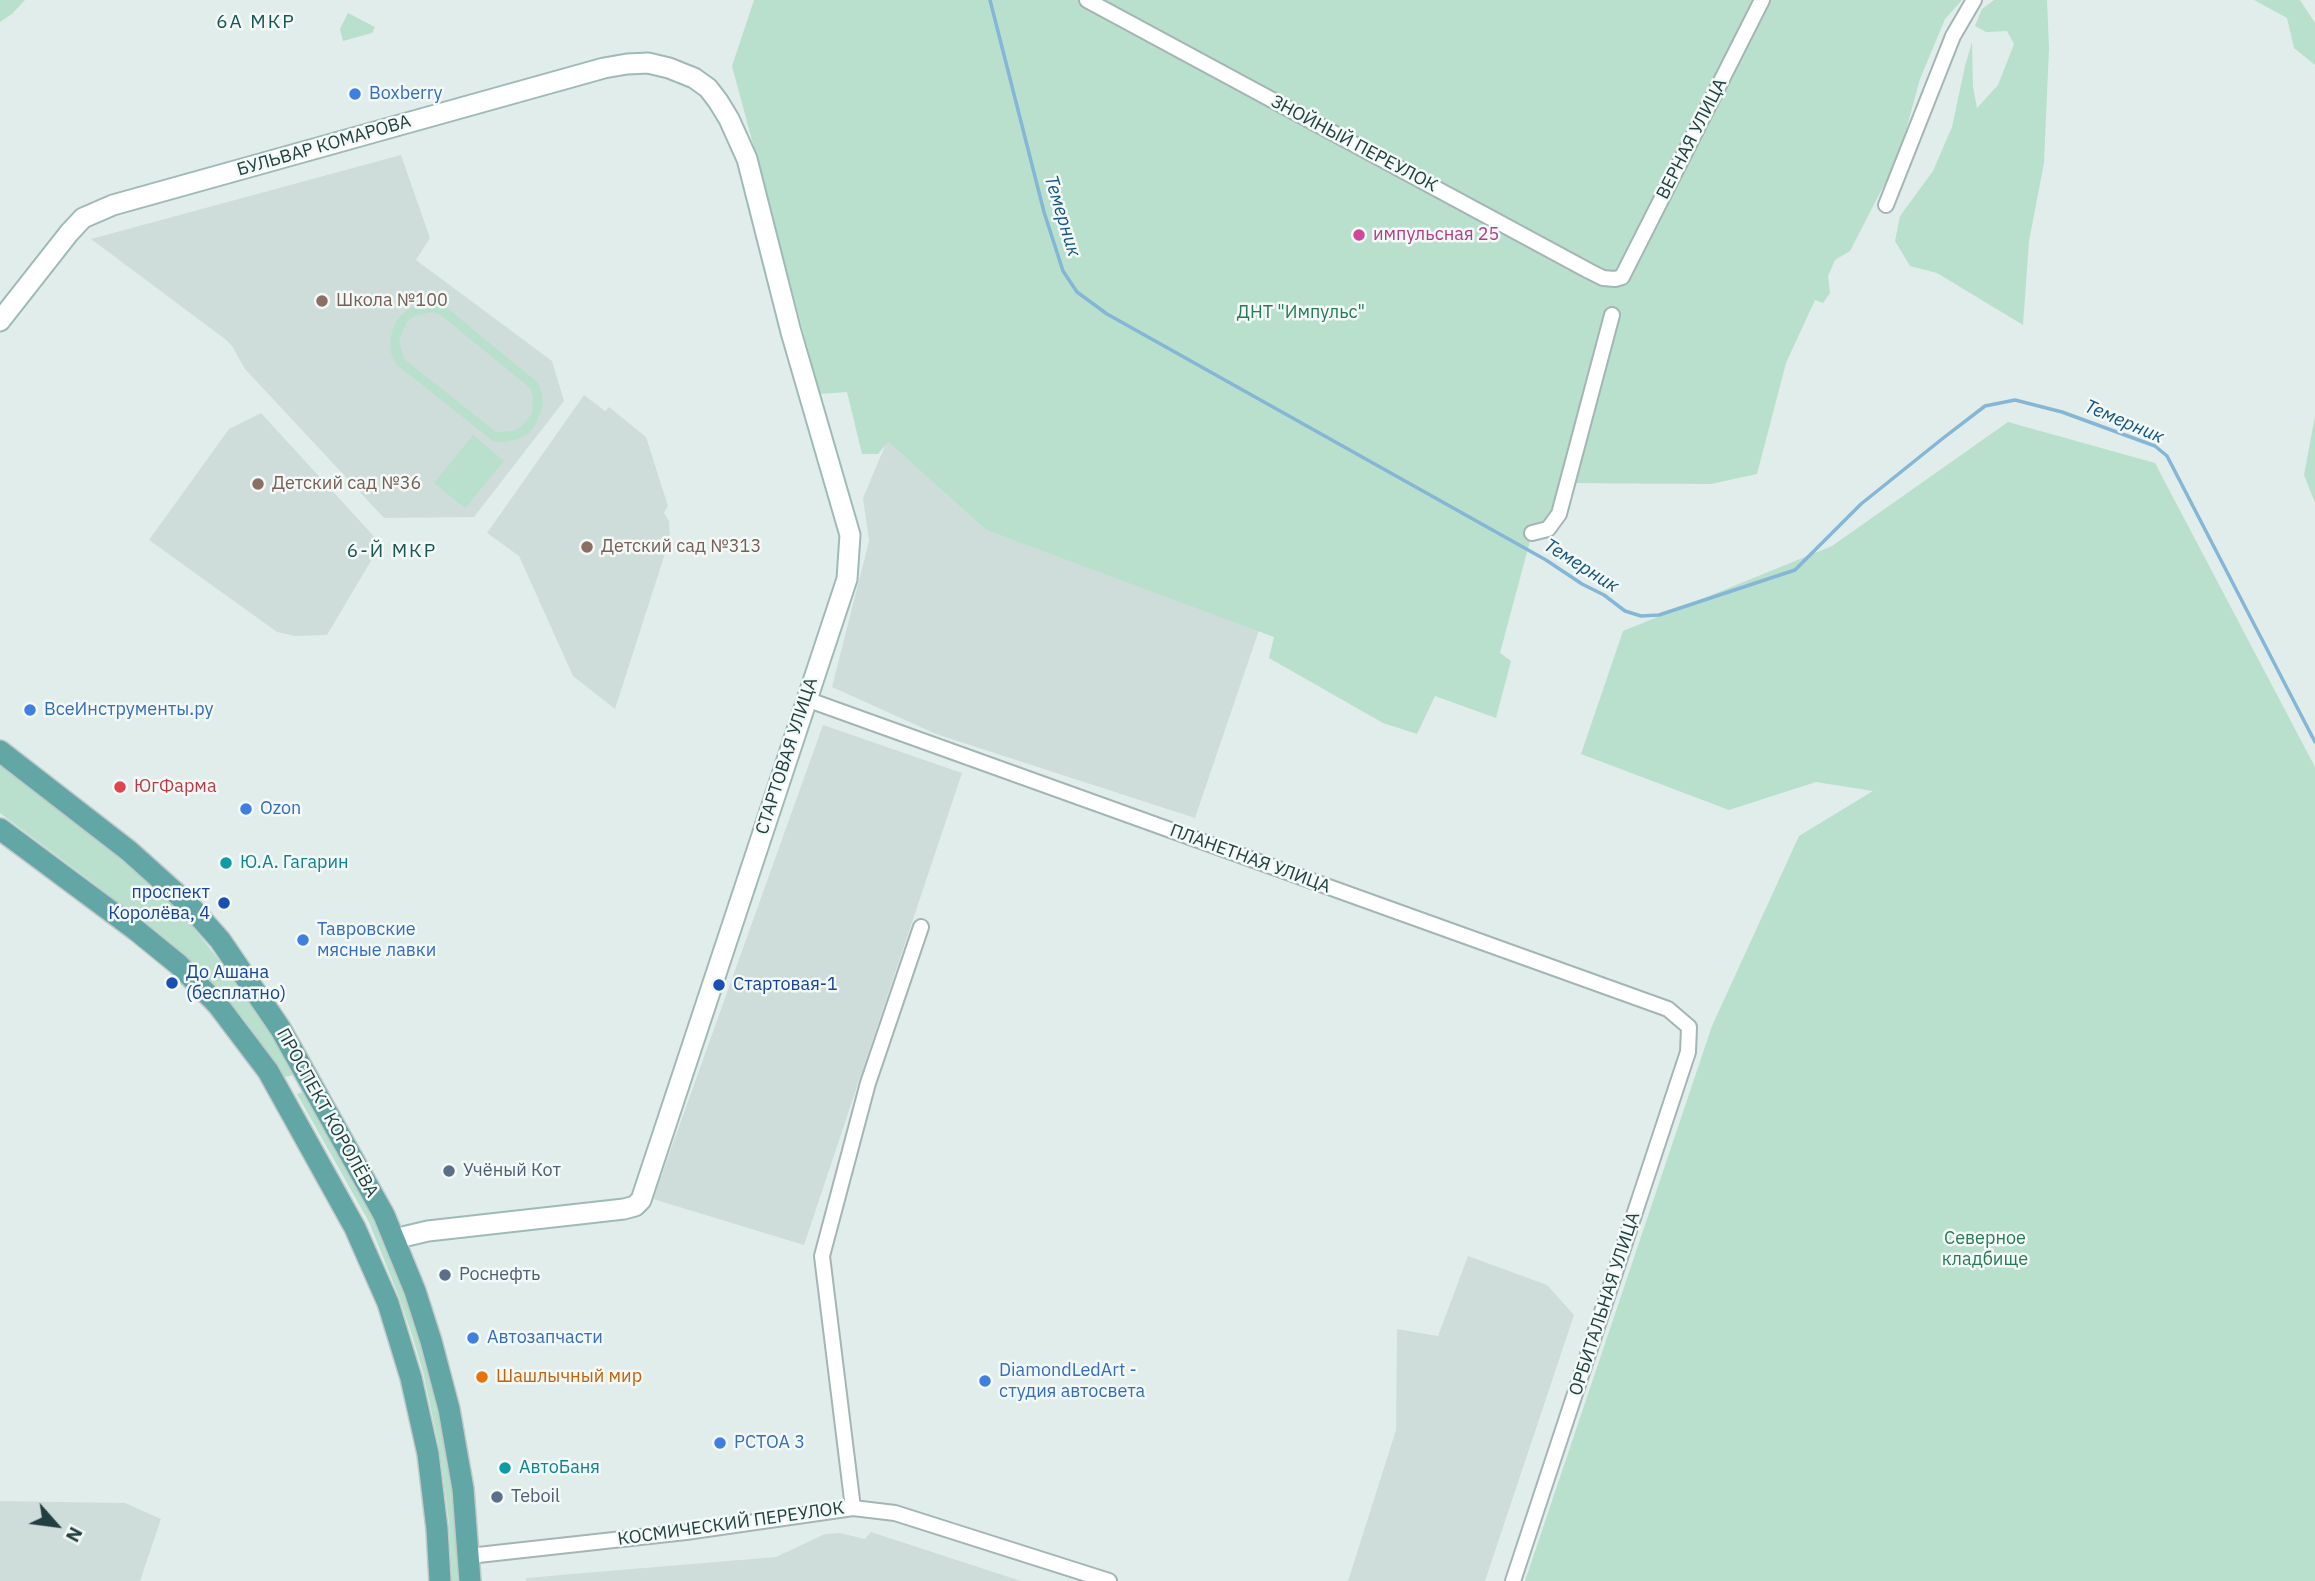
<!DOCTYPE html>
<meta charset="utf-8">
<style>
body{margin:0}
#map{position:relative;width:2315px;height:1581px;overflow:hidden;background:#e1edeb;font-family:"IBM Plex Sans",sans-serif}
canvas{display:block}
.north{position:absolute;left:21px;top:1490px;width:70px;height:70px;-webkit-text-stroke:5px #f2f9f7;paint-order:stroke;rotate:118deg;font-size:19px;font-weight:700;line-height:28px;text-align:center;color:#203f3e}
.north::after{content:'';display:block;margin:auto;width:24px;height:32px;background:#203f3e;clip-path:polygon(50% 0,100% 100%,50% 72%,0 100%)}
</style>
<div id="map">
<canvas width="2315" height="1581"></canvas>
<div class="north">N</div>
</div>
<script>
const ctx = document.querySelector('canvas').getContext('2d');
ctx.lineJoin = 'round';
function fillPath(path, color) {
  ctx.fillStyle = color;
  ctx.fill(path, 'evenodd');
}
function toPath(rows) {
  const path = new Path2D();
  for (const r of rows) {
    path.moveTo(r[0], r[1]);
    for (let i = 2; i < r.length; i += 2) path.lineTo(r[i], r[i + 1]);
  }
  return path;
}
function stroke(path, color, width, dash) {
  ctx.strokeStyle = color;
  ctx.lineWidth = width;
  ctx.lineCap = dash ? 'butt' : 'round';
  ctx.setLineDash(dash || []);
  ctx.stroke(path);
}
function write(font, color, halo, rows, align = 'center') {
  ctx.font = font + ' "IBM Plex Sans",sans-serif';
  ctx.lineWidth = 5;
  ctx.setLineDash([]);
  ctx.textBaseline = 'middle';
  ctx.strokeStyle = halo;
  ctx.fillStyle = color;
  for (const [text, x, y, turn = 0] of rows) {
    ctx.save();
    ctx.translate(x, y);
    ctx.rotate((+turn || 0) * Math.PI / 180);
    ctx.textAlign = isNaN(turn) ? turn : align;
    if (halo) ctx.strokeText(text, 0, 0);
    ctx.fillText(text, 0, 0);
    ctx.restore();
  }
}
const built = toPath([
 [401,155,430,238,416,260,552,361,564,401,474,517,384,518,245,369,232,346,225,339,91,239],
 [584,395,605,411,609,407,646,437,668,506,664,513,669,521,670,538,615,709,573,676,519,556,487,533],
 [261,413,381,544,327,635,295,636,277,632,149,540,229,429],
 [887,441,986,530,1259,630,1195,818,936,734,832,687,869,541,863,498],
 [823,725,962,773,804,1245,653,1199],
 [1468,1256,1547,1285,1574,1315,1485,1581,1348,1581,1396,1430,1397,1329,1438,1336],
 [0,1501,125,1503,161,1519,140,1581,0,1581],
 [871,1532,1021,1581,526,1581,526,1578,572,1574,776,1557,825,1534,840,1533,865,1539]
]);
const green = toPath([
 [0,0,25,0,12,14,0,22],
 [754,0,1962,0,1945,19,1920,79,1899,156,1850,251,1835,260,1828,276,1830,293,1823,303,1815,300,1786,363,1757,474,1711,484,1563,483,1547,529,1531,537,1500,653,1511,661,1496,718,1435,696,1417,734,1383,723,1269,658,1274,637,986,530,888,442,878,454,862,454,847,392,820,394,732,66],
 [1994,0,2047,0,2049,48,2044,163,2029,241,2023,325,1937,273,1910,266,1895,241,1900,216,1933,171,1952,127,1965,66,1972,42,1973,87,1977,108,1998,85,2014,44,2007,31,1986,32,1975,26,1982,9],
 [2254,0,2300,0,2315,23,2315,65,2294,48,2287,18],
 [348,13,375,27,372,33,343,41,340,29],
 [434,303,446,307,538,383,542,394,543,406,534,427,526,435,515,440,504,442,493,441,397,365,391,353,390,340,393,328,399,317,409,308,421,304],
 [433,312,442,316,530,388,533,396,532,414,521,427,513,431,496,432,404,359,399,341,406,323,414,316],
 [2315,416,2315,503,2304,475],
 [2008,422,2155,463,2315,767,2315,1581,1525,1581,1712,1026,1799,836,1873,791,1816,782,1729,810,1581,754,1623,631,1832,546],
 [473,435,504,461,465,508,434,483],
 [0,764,120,857,180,911,239,985,271,1034,294,1075,285,1077,244,1019,184,959,96,885,0,813],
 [303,1092,375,1220,406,1296,419,1334,438,1407,446,1447,455,1521,458,1581,452,1581,449,1522,439,1447,423,1372,412,1335,399,1297,369,1222,297,1094]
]);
const stream = toPath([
 [990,0,1044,212,1063,271,1077,292,1107,314,1546,560,1582,584,1604,595,1625,611,1641,616,1659,615,1795,570,1861,504,1942,439,1985,406,2015,400,2062,412,2155,446,2167,456,2315,742]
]);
const street = toPath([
 [1087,0,1589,271,1603,278,1615,279,1622,277,1762,0],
 [1886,205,1953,36,1974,0],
 [1532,533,1548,529,1559,514,1612,315],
 [806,699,1668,1009,1689,1027,1688,1052,1513,1581],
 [853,1508,822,1256,868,1083,921,927],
 [469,1556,686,1532,853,1508,895,1513,1109,1581]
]);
const secondary = toPath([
 [0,321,69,233,83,218,113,205,604,68,627,64,648,63,669,68,694,78,708,88,718,101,729,119,747,159,791,332,850,535,847,579,641,1200,635,1206,624,1209,428,1231,394,1239]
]);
const primary = toPath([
 [0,751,129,851,188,904,220,940,280,1028,384,1215,415,1291,431,1341,449,1409,463,1489,470,1581],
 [0,829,136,930,179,965,218,1005,268,1071,355,1228,388,1303,411,1378,428,1454,437,1529,440,1581]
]);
const markers = [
 [355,94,7,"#3f7fe0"],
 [1359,235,7,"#d1479c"],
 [322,301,7,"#8d6e63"],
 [258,484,7,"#8d6e63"],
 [587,547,7,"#8d6e63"],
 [30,710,7,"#3f7fe0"],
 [120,787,7,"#e0444e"],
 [246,809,7,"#3f7fe0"],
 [226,863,7,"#0f9aa8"],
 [224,903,7,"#1a4fb4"],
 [303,940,7,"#3f7fe0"],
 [172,983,7,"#1a4fb4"],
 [719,985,7,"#1a4fb4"],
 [449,1171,7,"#5c6f8a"],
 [445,1275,7,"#5c6f8a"],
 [473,1338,7,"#3f7fe0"],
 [482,1377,7,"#e8710a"],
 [985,1381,7,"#3f7fe0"],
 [720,1443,7,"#3f7fe0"],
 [505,1468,7,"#0f9aa8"],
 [497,1497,7,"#5c6f8a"]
];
const shopNames = [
 ["Boxberry",369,94],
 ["ВсеИнструменты.ру",44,710],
 ["Ozon",260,809],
 ["Тавровские",317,930],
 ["мясные лавки",317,951],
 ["Автозапчасти",487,1338],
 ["DiamondLedArt -",999,1371],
 ["студия автосвета",999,1392],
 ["РСТОА 3",734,1443]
];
const streetNames = [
 ["ВЕРНАЯ УЛИЦА",1692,139,-63],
 ["ЗНОЙНЫЙ ПЕРЕУЛОК",1354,144,28],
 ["БУЛЬВАР КОМАРОВА",324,146,-16],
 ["СТАРТОВАЯ УЛИЦА",787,756,-72],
 ["ПЛАНЕТНАЯ УЛИЦА",1250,859,20],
 ["ПРОСПЕКТ КОРОЛЁВА",327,1113,61],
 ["ОРБИТАЛЬНАЯ УЛИЦА",1605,1304,-72],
 ["КОСМИЧЕСКИЙ ПЕРЕУЛОК",731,1524,-8]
];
const hotelNames = [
 ["импульсная 25",1373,235]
];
const educationNames = [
 ["Школа №100",336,301],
 ["Детский сад №36",272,484],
 ["Детский сад №313",601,547]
];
const parkNames = [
 ["ДНТ \"Импульс\"",1301,313],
 ["Северное",1985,1239],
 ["кладбище",1985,1260]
];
const healthNames = [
 ["ЮгФарма",134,787]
];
const cultureNames = [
 ["Ю.А. Гагарин",240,863],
 ["АвтоБаня",519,1468]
];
const transitNames = [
 ["проспект",210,893,"right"],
 ["Королёва, 4",210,914,"right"],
 ["До Ашана",186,973],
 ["(бесплатно)",186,994],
 ["Стартовая-1",733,985]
];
const serviceNames = [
 ["Учёный Кот",463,1171],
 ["Роснефть",459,1275],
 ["Teboil",511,1497]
];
const foodNames = [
 ["Шашлычный мир",496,1377]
];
const neighbourhoodNames = [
 ["6А МКР",256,23],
 ["6-Й МКР",392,552]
];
const waterNames = [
 ["Темерник",1062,216,73],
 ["Темерник",2124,422,23],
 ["Темерник",1581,566,32]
];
fillPath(built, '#cfddda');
fillPath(green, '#b8e0cd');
stroke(stream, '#85b6d6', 3.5);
stroke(street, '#a3b5b4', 18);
stroke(secondary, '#9fbab6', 23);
stroke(primary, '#c1c9c9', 24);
stroke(street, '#fff', 14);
stroke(secondary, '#fff', 19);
stroke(primary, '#62a6a5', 21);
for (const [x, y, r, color] of markers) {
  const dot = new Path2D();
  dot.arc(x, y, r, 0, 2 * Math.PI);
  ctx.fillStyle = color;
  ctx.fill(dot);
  stroke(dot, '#f2f9f7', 2.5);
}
write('18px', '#366cbe', '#f2f9f7', shopNames, 'left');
write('18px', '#203f3e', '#f2f9f7', streetNames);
write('18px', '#b23c85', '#f2f9f7', hotelNames, 'left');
write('18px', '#785e54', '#f2f9f7', educationNames, 'left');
write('18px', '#27795b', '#f2f9f7', parkNames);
write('18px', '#be3a42', '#f2f9f7', healthNames, 'left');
write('18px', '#0d838f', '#f2f9f7', cultureNames, 'left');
write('18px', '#164399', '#f2f9f7', transitNames, 'left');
write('18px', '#4e5e75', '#f2f9f7', serviceNames, 'left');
write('18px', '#c56008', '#f2f9f7', foodNames, 'left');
ctx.letterSpacing = '2px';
write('19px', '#1a5353', '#f2f9f7', neighbourhoodNames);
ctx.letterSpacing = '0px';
write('italic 19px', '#155480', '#f2f9f7', waterNames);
</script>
